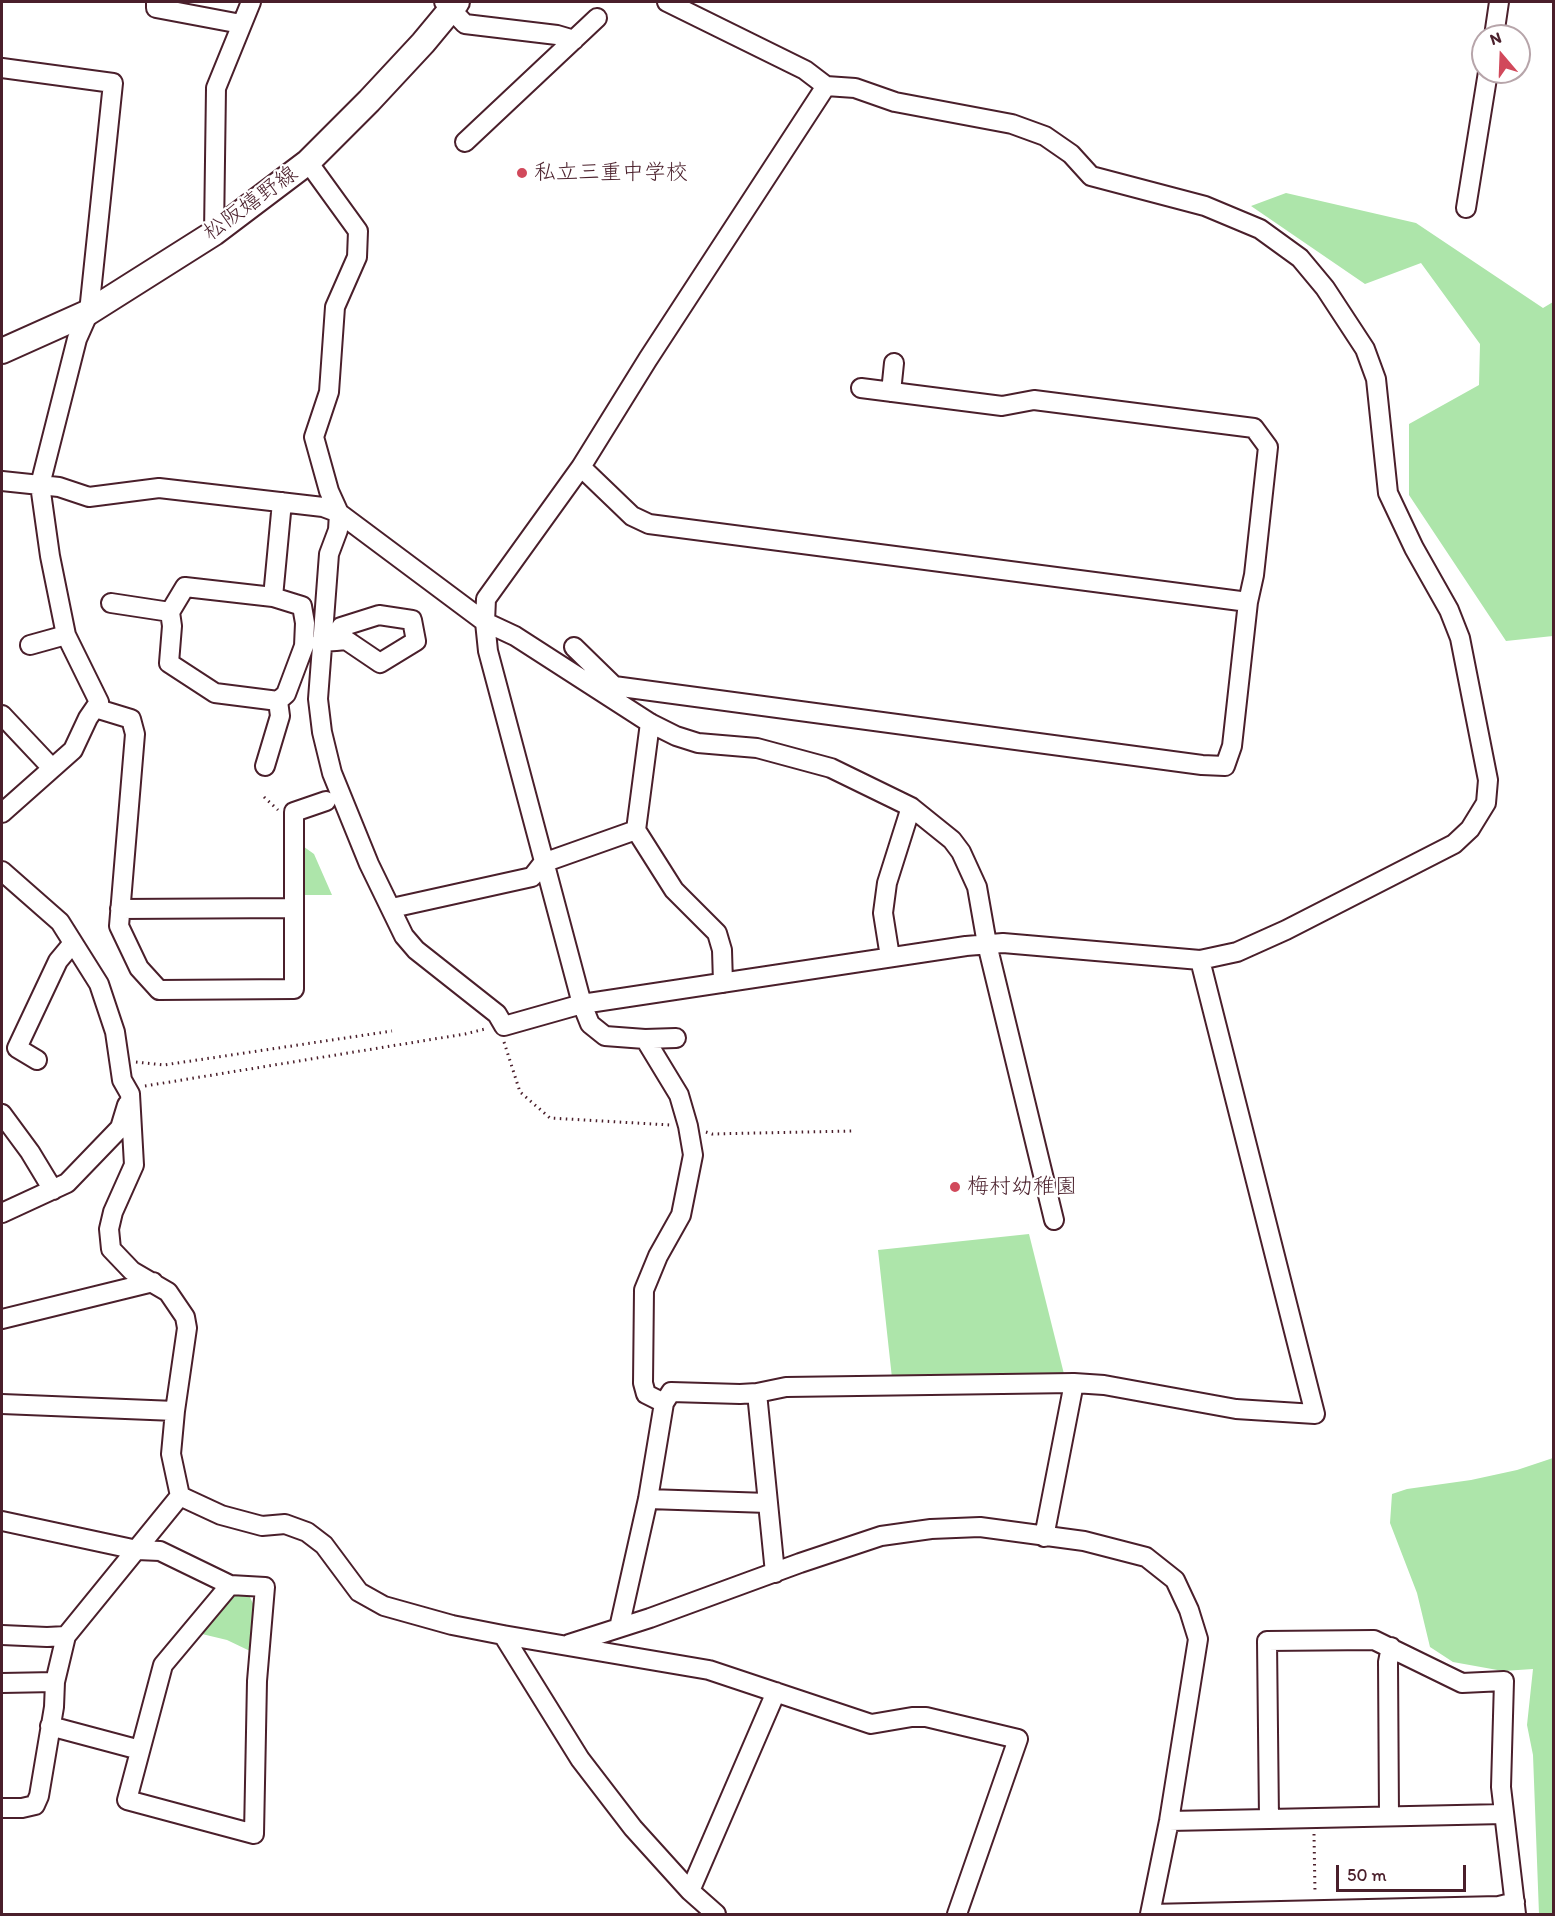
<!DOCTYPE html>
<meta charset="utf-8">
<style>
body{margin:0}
#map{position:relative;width:1555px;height:1916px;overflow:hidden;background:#fff;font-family:Itim,sans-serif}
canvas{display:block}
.frame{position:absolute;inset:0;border:3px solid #4a1f2b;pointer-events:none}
.north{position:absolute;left:1471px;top:24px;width:60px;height:60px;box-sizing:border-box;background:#fff;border:2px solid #b7a5aa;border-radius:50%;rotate:341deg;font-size:16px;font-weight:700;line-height:24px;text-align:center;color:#4a1f2b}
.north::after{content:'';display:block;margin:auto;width:21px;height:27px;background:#d1495b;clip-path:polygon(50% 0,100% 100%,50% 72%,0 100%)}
.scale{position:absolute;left:1336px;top:1865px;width:130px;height:27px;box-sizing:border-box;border:3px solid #4a1f2b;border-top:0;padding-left:8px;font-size:18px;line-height:21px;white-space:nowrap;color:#4a1f2b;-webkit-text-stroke:4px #fff;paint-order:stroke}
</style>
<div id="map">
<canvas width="1555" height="1916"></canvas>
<div class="frame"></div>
<div class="north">N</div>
<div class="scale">50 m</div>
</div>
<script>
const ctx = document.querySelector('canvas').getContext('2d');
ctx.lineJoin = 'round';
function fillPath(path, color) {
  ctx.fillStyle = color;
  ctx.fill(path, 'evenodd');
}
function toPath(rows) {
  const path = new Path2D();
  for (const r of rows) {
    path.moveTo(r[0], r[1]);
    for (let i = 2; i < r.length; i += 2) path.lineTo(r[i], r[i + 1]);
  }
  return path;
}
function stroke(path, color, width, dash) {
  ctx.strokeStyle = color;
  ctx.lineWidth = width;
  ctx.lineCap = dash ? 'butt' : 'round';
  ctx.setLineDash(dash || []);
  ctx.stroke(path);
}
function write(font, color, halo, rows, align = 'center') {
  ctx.font = font + ' Itim,"Klee One",sans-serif';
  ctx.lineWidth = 4.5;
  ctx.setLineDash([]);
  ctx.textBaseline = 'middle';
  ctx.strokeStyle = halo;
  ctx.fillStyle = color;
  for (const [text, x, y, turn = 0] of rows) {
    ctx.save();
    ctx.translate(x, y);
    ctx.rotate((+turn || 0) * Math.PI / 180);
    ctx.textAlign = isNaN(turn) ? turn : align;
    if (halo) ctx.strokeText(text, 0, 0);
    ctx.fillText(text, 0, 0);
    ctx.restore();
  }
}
const green = toPath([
 [1286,193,1416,223,1543,308,1553,302,1553,636,1506,641,1409,495,1409,424,1479,385,1480,344,1421,263,1365,284,1251,206],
 [300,844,314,854,332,895,301,895],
 [1029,1234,1064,1374,892,1378,878,1250],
 [1553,1458,1554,1914,1539,1914,1533,1755,1527,1725,1533,1669,1503,1671,1453,1662,1430,1647,1417,1593,1390,1523,1392,1494,1407,1489,1471,1480,1517,1470],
 [235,1594,249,1595,254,1606,250,1651,227,1640,202,1634]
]);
const path = toPath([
 [264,797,278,810],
 [504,1042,520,1092,550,1118,670,1125],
 [136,1062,164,1065,392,1031],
 [145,1086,465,1034,485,1029],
 [706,1132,712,1134,853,1131],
 [1314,1834,1315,1893]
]);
const minor = toPath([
 [156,2,156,8,241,24],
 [444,2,465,24,557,35,574,40],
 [1494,36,1499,2],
 [2,68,113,83,89,312,77,339,40,485,50,556,66,635,99,702,88,718,73,750,2,813],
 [465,142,597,18],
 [308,162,358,231,357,257,335,307,329,392,314,437,329,491,339,513,485,622,515,636,650,723,676,736,698,743,757,748,831,768,911,807,952,840,961,852,977,887,987,944,1054,1220],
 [1466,208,1488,72],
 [214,233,216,88,251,2],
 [891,392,894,363],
 [581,467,632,516,649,524,1248,602,1254,575,1268,447,1254,428,1034,400,1002,406,861,388],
 [2,481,59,487,89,497,159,488,323,507,339,513,338,530,329,554,318,699,322,732,332,773,369,864,404,936,416,950,497,1014,504,1026,582,1004,966,946,1003,943,1200,960,1237,952,1286,930,1454,844,1470,829,1486,803,1488,780,1460,638,1449,610,1414,548,1388,493,1376,379,1365,349,1325,288,1300,258,1260,229,1205,206,1091,176,1071,154,1045,136,1012,124,895,102,855,88,826,86,805,70,667,2],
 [111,603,170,612,185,587,273,597],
 [170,612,172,626,169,663,215,693,278,701],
 [321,642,336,641,346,640,380,663,416,641,412,620,379,615,341,627,336,641],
 [30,645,66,635],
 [574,647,614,686,1202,765,1225,766,1232,746,1248,602],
 [95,708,131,719,135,734,119,926,139,968,159,990,294,989,294,812,326,801],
 [2,715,51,767],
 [265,766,280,716,278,701,286,694,304,646,305,623,302,606,273,597,282,502],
 [636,830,674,890,717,933,722,950,723,983],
 [2,871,60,922,99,984,115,1032,122,1080,130,1094,134,1165,113,1212,109,1229,111,1249,132,1271,168,1292,185,1317,187,1328,175,1411,171,1454,180,1496,221,1515,262,1526,285,1524,307,1532,324,1545,359,1592,384,1606,452,1625,503,1635,709,1670,871,1724,912,1717,926,1717,1018,1739,957,1914],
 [392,908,532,877,543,863,636,830,650,723],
 [120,909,294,908],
 [890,957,883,913,887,883,911,807],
 [645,1039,676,1038],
 [37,1060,17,1048,58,961,73,943],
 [2,1114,30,1152,53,1190],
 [2,1213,67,1183,120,1128,127,1105],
 [2,1319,153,1282],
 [757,1393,775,1573],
 [664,1403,646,1394,643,1383,644,1290,658,1256,681,1215,693,1155,688,1126,679,1095,645,1039,605,1036,590,1024,582,1004,488,651,485,622,486,599,581,467,648,359,826,86],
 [2,1404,175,1411],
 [648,1499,768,1503],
 [2,1521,137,1550,160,1551,230,1585,265,1587,257,1681,254,1834,127,1800,163,1665,230,1585],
 [1044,1537,1074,1383],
 [619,1628,648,1499,664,1403,671,1392,740,1394,757,1393,786,1387,1074,1383,1104,1385,1236,1409,1315,1414,1200,960],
 [2,1635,47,1637,66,1636],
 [503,1635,580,1759,633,1828,690,1891,716,1914],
 [569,1644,650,1618,800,1563,881,1536,931,1529,980,1527,1084,1541,1146,1557,1175,1580,1189,1610,1198,1639,1169,1821,1150,1914],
 [2,1683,55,1682],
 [50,1726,140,1750],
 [2,1808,22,1808,35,1805,39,1796,54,1707,55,1682,66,1636,180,1496],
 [1389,1816,1388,1662,1391,1647],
 [1269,1819,1504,1814],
 [1169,1821,1269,1819,1267,1641,1374,1640,1462,1683,1504,1681,1501,1787,1516,1914],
 [690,1891,776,1692],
 [1150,1914,1499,1906,1515,1902]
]);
const major = toPath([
 [2,351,89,312,214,233,308,162,369,101,423,43,457,2]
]);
const markers = [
 [522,173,6,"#d1495b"],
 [955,1187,6,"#d1495b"]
];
const poiNames = [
 ["私立三重中学校",534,173],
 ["梅村幼稚園",967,1187]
];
const streetNames = [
 ["松阪嬉野線",251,204,-36]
];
fillPath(green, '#ade5aa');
stroke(minor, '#4a1f2b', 22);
stroke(major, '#4a1f2b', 28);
stroke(path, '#4a1f2b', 3, [1.5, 4.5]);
stroke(minor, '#fff', 18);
stroke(major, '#fff', 24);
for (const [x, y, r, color] of markers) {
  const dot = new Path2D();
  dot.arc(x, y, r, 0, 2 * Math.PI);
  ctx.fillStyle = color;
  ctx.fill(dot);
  stroke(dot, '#fff', 2);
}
write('22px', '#4a1f2b', '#fff', poiNames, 'left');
write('22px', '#4a1f2b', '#fff', streetNames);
</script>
